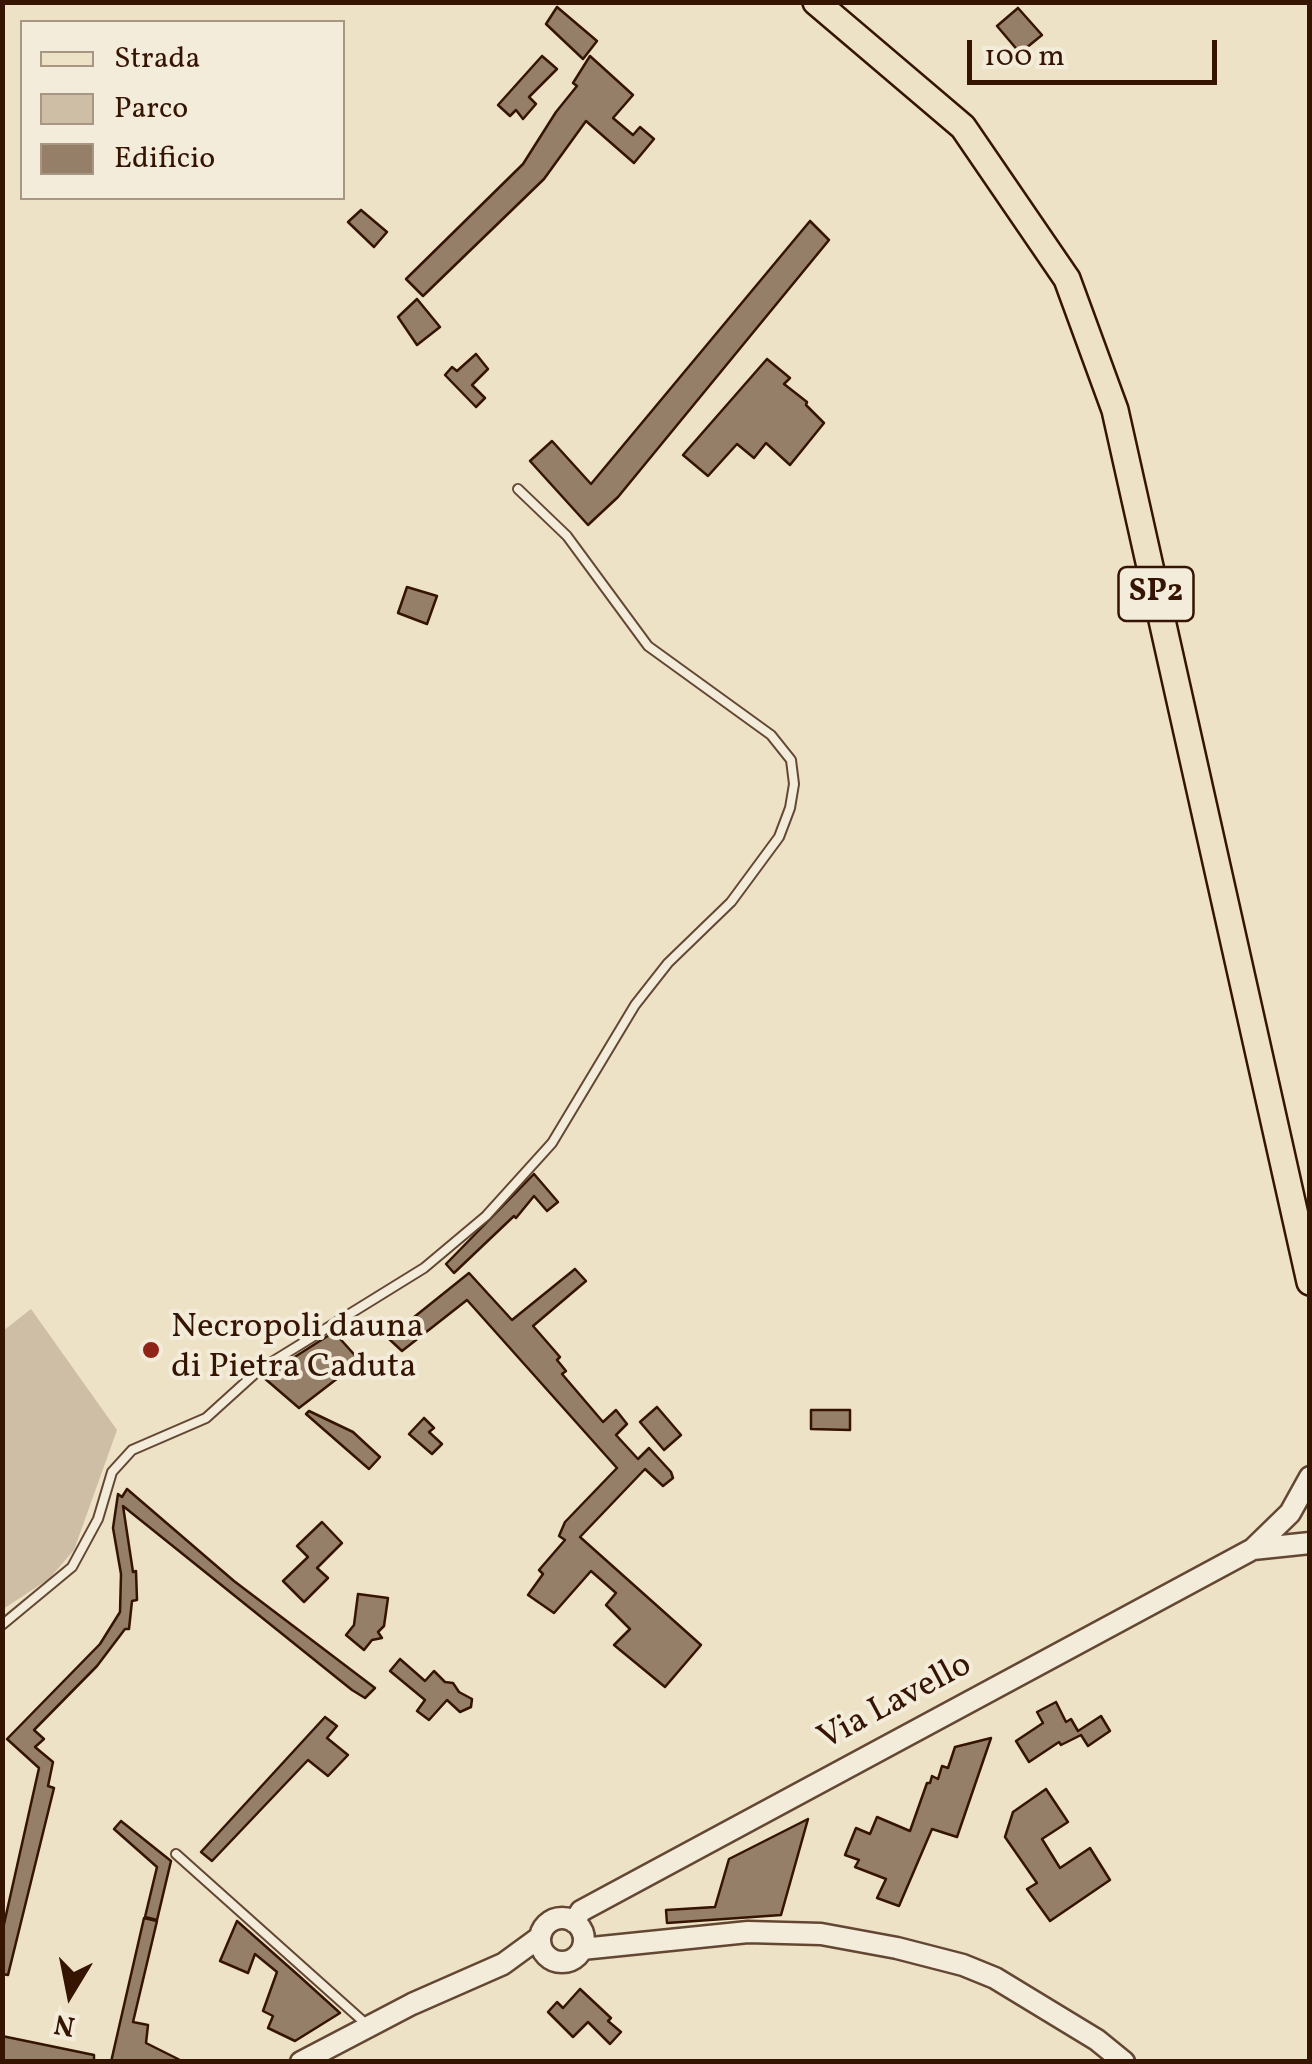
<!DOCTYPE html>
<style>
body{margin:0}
#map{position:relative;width:1312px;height:2064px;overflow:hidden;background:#ede1c6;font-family:Vollkorn,serif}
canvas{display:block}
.frame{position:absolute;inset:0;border:5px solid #351402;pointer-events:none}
.legend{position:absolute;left:20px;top:20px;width:325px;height:180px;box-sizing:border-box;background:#f3ecda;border:2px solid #a79684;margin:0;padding:12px 18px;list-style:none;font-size:30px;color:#351402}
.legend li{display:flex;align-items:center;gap:20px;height:50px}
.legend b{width:50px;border:2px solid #a79684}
.north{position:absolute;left:20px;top:1944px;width:100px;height:100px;-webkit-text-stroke:8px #f3ecda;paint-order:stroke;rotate:190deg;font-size:28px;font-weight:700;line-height:40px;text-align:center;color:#351402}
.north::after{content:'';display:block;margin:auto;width:35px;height:45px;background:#351402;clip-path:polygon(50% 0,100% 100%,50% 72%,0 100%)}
.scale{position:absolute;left:967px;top:40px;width:250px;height:45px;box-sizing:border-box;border:5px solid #351402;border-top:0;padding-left:12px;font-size:30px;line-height:35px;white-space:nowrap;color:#351402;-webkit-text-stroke:8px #f3ecda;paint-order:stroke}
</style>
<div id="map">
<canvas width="1312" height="2064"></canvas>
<div class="frame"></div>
<ul class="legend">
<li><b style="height:12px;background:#ede1c6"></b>Strada</li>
<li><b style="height:28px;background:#cebea5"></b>Parco</li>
<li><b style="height:28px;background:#957f68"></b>Edificio</li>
</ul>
<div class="north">N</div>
<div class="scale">100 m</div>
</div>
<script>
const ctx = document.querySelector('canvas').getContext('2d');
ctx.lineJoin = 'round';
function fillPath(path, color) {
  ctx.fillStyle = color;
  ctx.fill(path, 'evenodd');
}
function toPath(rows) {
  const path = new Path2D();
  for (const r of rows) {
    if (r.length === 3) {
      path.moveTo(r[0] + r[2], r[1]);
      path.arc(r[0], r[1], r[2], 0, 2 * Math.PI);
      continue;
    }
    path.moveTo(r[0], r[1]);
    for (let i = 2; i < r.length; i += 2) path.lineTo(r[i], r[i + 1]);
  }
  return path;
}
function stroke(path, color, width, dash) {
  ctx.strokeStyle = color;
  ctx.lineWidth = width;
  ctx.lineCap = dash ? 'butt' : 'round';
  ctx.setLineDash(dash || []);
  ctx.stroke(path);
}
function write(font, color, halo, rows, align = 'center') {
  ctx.font = font + ' Vollkorn,serif';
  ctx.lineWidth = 8;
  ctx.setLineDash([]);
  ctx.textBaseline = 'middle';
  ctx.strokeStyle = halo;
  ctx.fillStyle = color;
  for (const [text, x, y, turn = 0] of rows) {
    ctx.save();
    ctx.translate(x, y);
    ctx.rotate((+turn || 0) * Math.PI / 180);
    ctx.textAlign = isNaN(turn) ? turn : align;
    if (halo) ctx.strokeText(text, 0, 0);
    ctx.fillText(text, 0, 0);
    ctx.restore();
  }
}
const green = toPath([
 [31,1309,117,1430,74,1550,49,1579,3,1609,3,1331]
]);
const building = toPath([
 [557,7,597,41,583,59,546,24,557,7],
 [1018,8,1042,35,1020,53,997,26,1018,8],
 [542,56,557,69,529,97,536,104,523,119,516,110,510,116,498,105,542,56],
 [590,56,633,95,613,118,633,135,640,127,654,139,634,163,586,121,544,179,423,296,406,279,523,164,556,112,577,86,573,83,590,56],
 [361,210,387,232,374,247,348,222,361,210],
 [810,221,829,240,618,497,588,525,530,461,552,441,591,484,810,221],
 [417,299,440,327,417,345,398,317,417,299],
 [476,354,488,369,472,385,485,398,476,407,445,375,452,367,457,371,476,354],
 [767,359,790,378,784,384,807,402,806,405,824,423,790,465,766,443,754,458,737,444,708,476,683,455,767,359],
 [407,587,437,596,427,624,398,613,407,587],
 [534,1174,558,1202,547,1211,534,1196,516,1218,514,1216,454,1273,446,1264,534,1174],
 [575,1269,586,1281,533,1326,560,1357,557,1360,566,1371,562,1374,603,1422,616,1410,627,1424,616,1435,638,1459,649,1448,671,1472,673,1478,663,1486,645,1469,580,1537,701,1645,665,1687,614,1645,630,1629,606,1605,616,1593,591,1571,554,1613,528,1595,543,1574,539,1570,565,1540,559,1536,565,1522,617,1468,467,1300,402,1351,388,1338,469,1273,512,1320,575,1269],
 [334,1332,360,1361,299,1408,263,1377,334,1332],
 [657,1407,681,1435,664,1450,640,1422,657,1407],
 [811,1410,850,1410,850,1430,811,1429,811,1410],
 [309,1411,353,1432,380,1457,369,1469,306,1414,309,1411],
 [424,1418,434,1428,429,1432,442,1444,432,1454,409,1434,424,1418],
 [127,1489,234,1581,375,1688,365,1698,352,1690,123,1506,133,1572,136,1571,137,1600,132,1601,129,1629,125,1629,97,1666,34,1730,44,1739,35,1747,53,1762,48,1786,54,1788,8,1975,2,1974,2,1933,39,1768,7,1739,100,1644,120,1612,121,1574,113,1528,118,1494,122,1497,127,1489],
 [322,1522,342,1543,317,1568,328,1578,304,1602,283,1581,308,1557,297,1546,322,1522],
 [358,1594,388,1598,384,1626,378,1632,382,1638,372,1640,364,1650,346,1635,354,1625,358,1594],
 [400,1659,425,1681,434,1671,445,1682,453,1683,459,1692,472,1699,471,1707,460,1712,447,1700,429,1720,417,1711,425,1700,390,1671,400,1659],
 [1056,1702,1066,1722,1071,1719,1078,1731,1101,1716,1110,1731,1088,1746,1081,1735,1061,1745,1059,1742,1029,1762,1016,1741,1043,1723,1037,1712,1056,1702],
 [325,1717,337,1726,327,1738,348,1755,328,1776,308,1760,212,1861,201,1852,325,1717],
 [991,1738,957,1837,932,1829,899,1906,877,1898,886,1879,855,1867,859,1860,845,1855,856,1828,870,1834,877,1817,910,1831,927,1783,930,1783,932,1776,938,1779,942,1766,948,1768,955,1747,991,1738],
 [1046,1789,1068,1822,1042,1839,1060,1868,1090,1848,1110,1880,1050,1921,1027,1889,1037,1883,1005,1837,1013,1812,1046,1789],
 [808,1819,781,1915,667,1923,666,1910,715,1907,729,1859,808,1819],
 [121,1821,171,1861,157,1920,145,1917,157,1867,114,1829,121,1821],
 [144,1918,157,1921,133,2022,148,2025,146,2043,184,2062,111,2062,144,1918],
 [237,1921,298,1975,340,2013,295,2041,268,2028,273,2016,263,2011,277,1972,255,1954,248,1973,220,1961,237,1921],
 [580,1989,611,2018,608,2021,621,2032,610,2044,588,2022,573,2037,548,2012,557,2002,563,2008,580,1989],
 [2,2036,94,2055,94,2062,2,2062,2,2036]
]);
const service = toPath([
 [2,1625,72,1567,98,1519,112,1472,132,1450,206,1418,259,1370,424,1268,486,1216,552,1143,635,1005,668,963,731,902,779,837,790,808,794,784,791,760,771,735,648,646,567,536,518,489],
 [176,1854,365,2023]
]);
const tertiary = toPath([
 [1253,1549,1310,1543],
 [562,1940,22],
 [574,1922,581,1911,1253,1549,1290,1513,1310,1477],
 [582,1949,748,1932,821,1934,897,1948,963,1965,995,1978,1097,2040,1124,2062],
 [301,2062,412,2004,503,1964,540,1937]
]);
const primary = toPath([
 [816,2,963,127,1067,279,1115,410,1310,1282]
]);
const markers = [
 [151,1350,10,"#8f2418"]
];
const shields = [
 [1156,594,75]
];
const shieldNames = [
 ["SP2",1156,594]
];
const poiNames = [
 ["Necropoli dauna",171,1330],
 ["di Pietra Caduta",171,1370]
];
const streetNames = [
 ["Via Lavello",896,1704,-28]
];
fillPath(green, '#cebea5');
fillPath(building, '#957f68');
stroke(building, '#351402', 2.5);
stroke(service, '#634733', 12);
stroke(tertiary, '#634733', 25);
stroke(primary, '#351402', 30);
stroke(service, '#f3ecda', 8);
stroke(tertiary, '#f3ecda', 20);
stroke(primary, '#ede1c6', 25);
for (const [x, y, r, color] of markers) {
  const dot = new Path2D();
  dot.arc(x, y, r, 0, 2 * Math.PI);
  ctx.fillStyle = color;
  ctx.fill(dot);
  stroke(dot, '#f3ecda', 4);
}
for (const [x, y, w] of shields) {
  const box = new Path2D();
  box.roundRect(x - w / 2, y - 27, w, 54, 8);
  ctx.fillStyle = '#f3ecda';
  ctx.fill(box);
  stroke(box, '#351402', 2.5);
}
write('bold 32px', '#351402', null, shieldNames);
write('35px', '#351402', '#f3ecda', poiNames, 'left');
write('35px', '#351402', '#f3ecda', streetNames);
</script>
